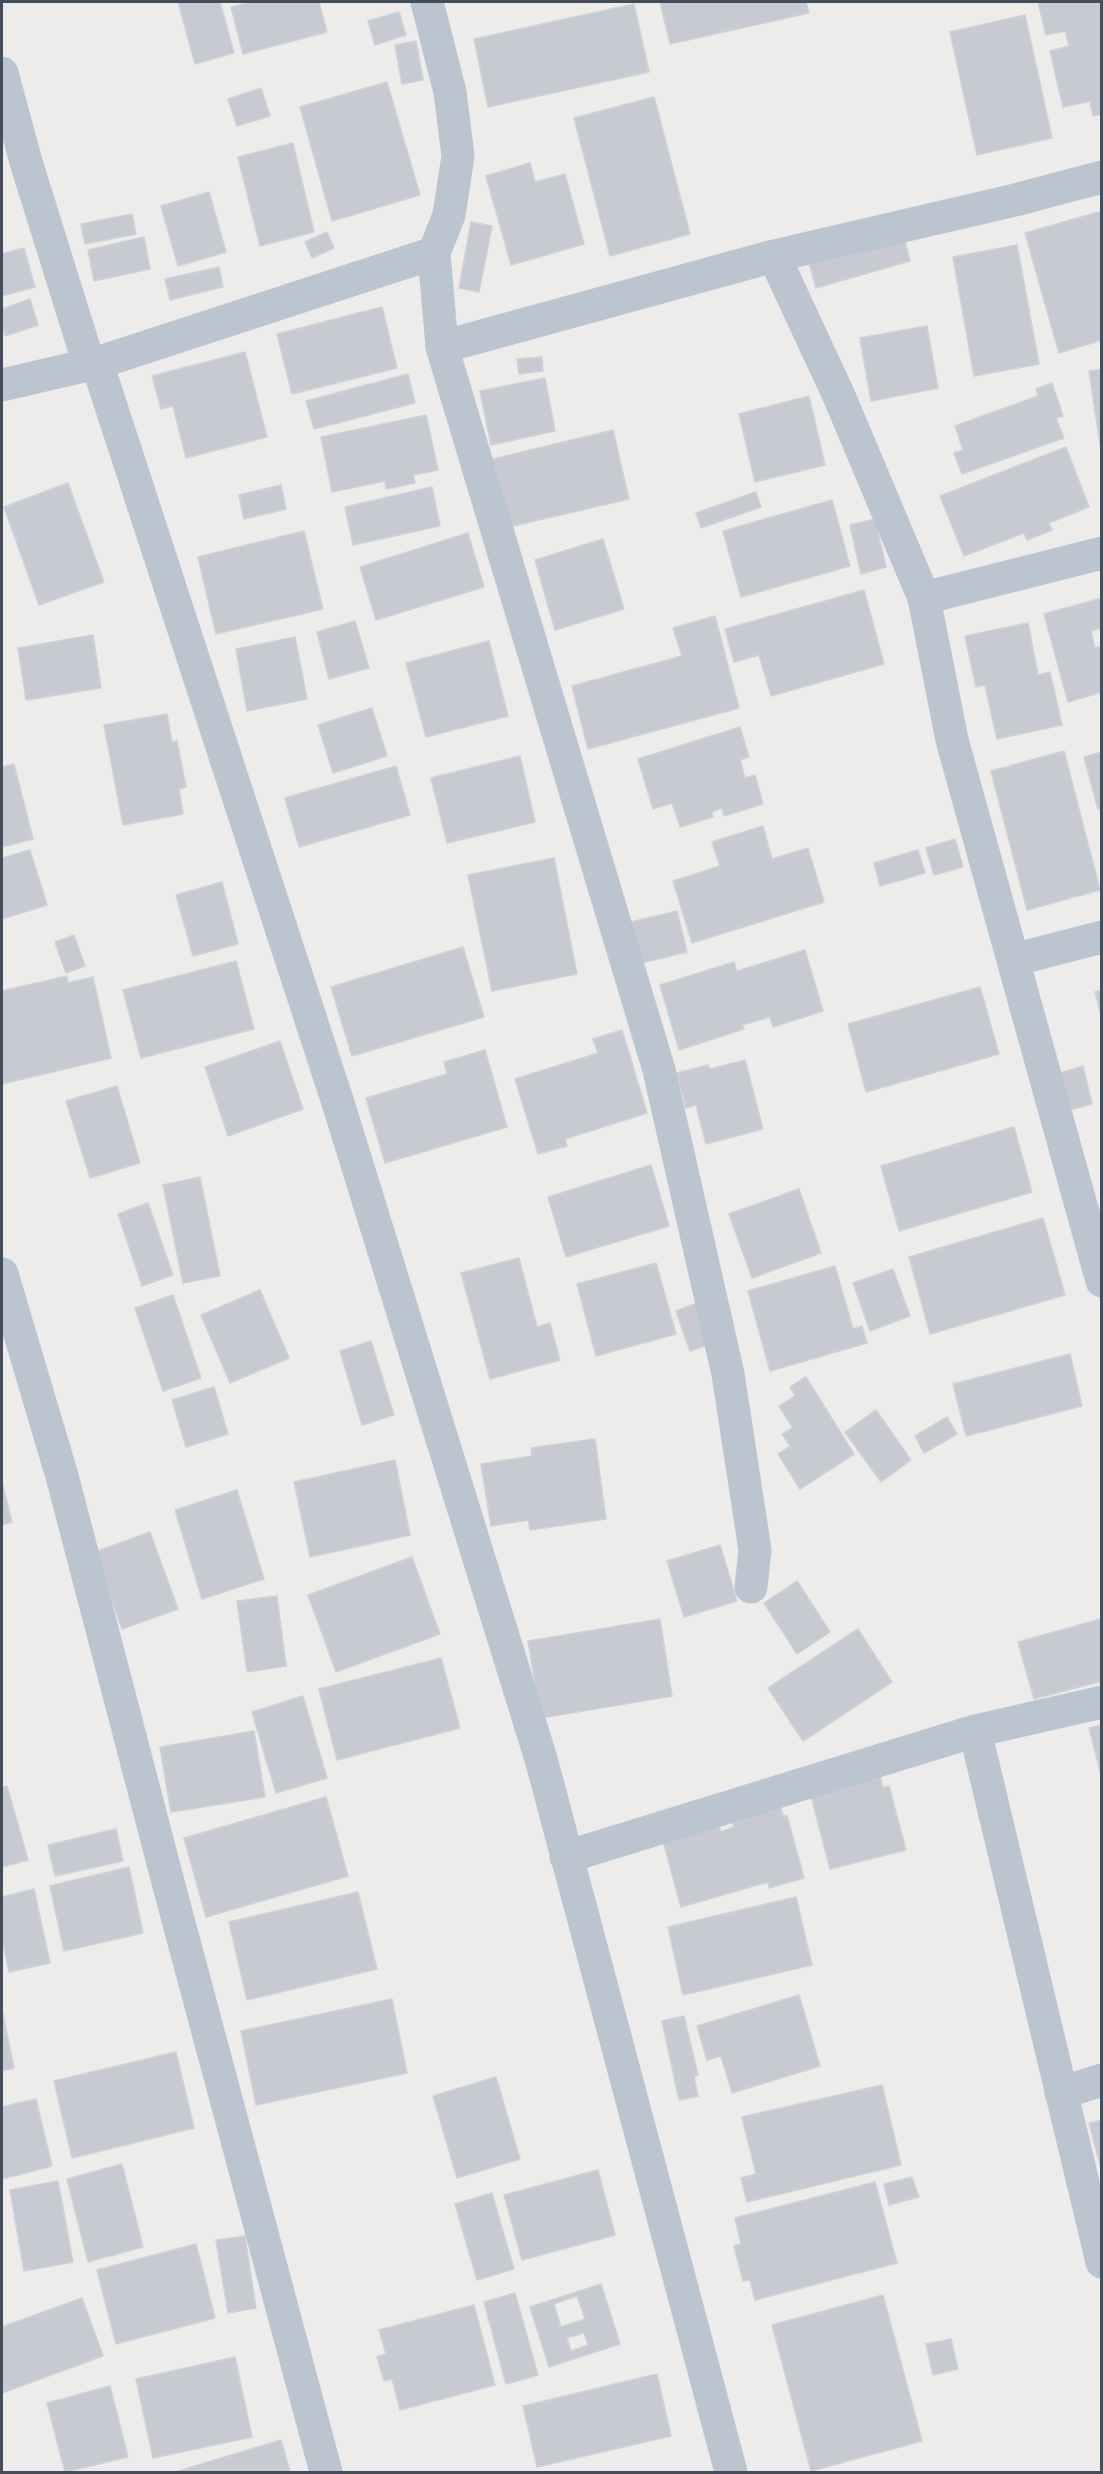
<!DOCTYPE html>
<style>
body{margin:0}
#map{position:relative;width:1103px;height:2474px;overflow:hidden;background:#eeebeb;font-family:"Sofia Sans Condensed",sans-serif}
canvas{display:block}
.frame{position:absolute;inset:0;border:3px solid #434e5a;pointer-events:none}
</style>
<div id="map">
<canvas width="1103" height="2474"></canvas>
<div class="frame"></div>
</div>
<script>
const ctx = document.querySelector('canvas').getContext('2d');
ctx.lineJoin = 'round';
function fillPath(path, color) {
  ctx.fillStyle = color;
  ctx.fill(path, 'evenodd');
}
function toPath(rows) {
  const path = new Path2D();
  for (const r of rows) {
    path.moveTo(r[0], r[1]);
    for (let i = 2; i < r.length; i += 2) path.lineTo(r[i], r[i + 1]);
  }
  return path;
}
function stroke(path, color, width, dash) {
  ctx.strokeStyle = color;
  ctx.lineWidth = width;
  ctx.lineCap = dash ? 'butt' : 'round';
  ctx.setLineDash(dash || []);
  ctx.stroke(path);
}
const building = toPath([
 [178,2,220,2,234,53,195,64,178,2],
 [253,2,319,2,327,32,243,54,231,7,253,2],
 [660,2,806,2,809,13,670,44,660,2],
 [1038,2,1102,2,1102,114,1093,116,1090,101,1063,107,1050,51,1069,46,1065,31,1046,35,1038,2],
 [634,4,649,72,488,107,474,39,634,4],
 [399,12,406,35,375,45,368,21,399,12],
 [1025,15,1052,138,977,155,950,32,1025,15],
 [416,41,423,80,402,84,395,45,416,41],
 [387,82,420,195,332,221,300,107,387,82],
 [261,88,270,116,237,126,228,99,261,88],
 [654,97,690,234,610,256,574,118,654,97],
 [293,143,314,232,260,246,238,157,293,143],
 [530,163,535,182,565,174,584,244,511,265,486,176,530,163],
 [209,192,226,252,178,266,161,206,209,192],
 [1102,211,1102,340,1059,353,1025,233,1102,211],
 [132,214,136,234,85,244,81,224,132,214],
 [471,222,492,226,479,292,459,288,471,222],
 [327,232,334,248,312,258,305,242,327,232],
 [144,237,150,269,94,281,88,250,144,237],
 [904,237,910,261,816,288,809,263,904,237],
 [1017,245,1039,364,974,376,953,257,1017,245],
 [24,248,35,287,2,296,2,254,24,248],
 [219,267,223,287,170,300,165,279,219,267],
 [30,299,38,325,5,336,2,325,2,309,30,299],
 [382,307,397,368,292,394,277,334,382,307],
 [927,326,938,388,871,401,860,338,927,326],
 [245,352,267,437,186,458,173,406,161,409,152,376,245,352],
 [542,357,543,371,519,374,517,359,542,357],
 [1102,369,1102,458,1089,371,1102,369],
 [408,374,415,403,314,429,306,401,408,374],
 [545,378,555,431,491,445,480,391,545,378],
 [1052,383,1063,416,1056,418,1064,438,962,474,954,453,963,450,955,426,1038,396,1036,389,1052,383],
 [809,396,825,465,755,482,739,414,809,396],
 [426,415,438,470,413,475,415,483,386,489,385,481,332,492,321,437,426,415],
 [613,430,629,499,509,527,493,459,613,430],
 [1066,447,1089,507,1049,523,1052,530,1027,540,1024,533,964,556,940,496,1066,447],
 [68,483,104,582,39,605,4,507,68,483],
 [281,485,286,509,244,519,239,495,281,485],
 [432,487,440,526,353,545,345,507,432,487],
 [756,492,761,507,701,528,696,513,756,492],
 [832,500,850,566,741,597,723,531,832,500],
 [875,519,886,567,861,574,850,525,875,519],
 [304,531,323,609,216,634,198,557,304,531],
 [468,533,484,587,376,620,360,567,468,533],
 [603,539,624,609,555,630,535,560,603,539],
 [864,590,884,664,771,696,759,655,734,662,725,629,864,590],
 [1102,598,1102,628,1091,631,1095,648,1102,646,1102,692,1068,702,1044,614,1102,598],
 [715,616,739,708,588,749,572,686,682,656,673,628,715,616],
 [355,621,369,668,329,679,317,632,355,621],
 [1028,623,1038,675,1050,672,1062,725,997,739,985,685,976,687,965,636,1028,623],
 [93,635,101,688,26,700,18,648,93,635],
 [295,637,307,699,247,711,236,649,295,637],
 [489,641,508,716,426,737,406,663,489,641],
 [372,708,387,756,333,773,318,725,372,708],
 [167,714,172,742,177,741,186,787,179,789,183,814,123,825,104,725,167,714],
 [740,727,749,757,740,760,745,778,755,775,763,804,724,816,722,808,712,812,713,817,680,827,672,803,653,809,638,759,740,727],
 [1064,751,1100,890,1027,910,991,771,1064,751],
 [1102,752,1102,808,1098,809,1084,757,1102,752],
 [520,756,535,822,447,843,431,778,520,756],
 [14,764,33,839,2,847,2,767,14,764],
 [396,766,410,815,299,847,285,798,396,766],
 [763,826,772,859,808,848,824,902,692,943,673,881,720,866,712,842,763,826],
 [955,839,963,867,934,875,926,848,955,839],
 [30,850,47,905,2,919,2,858,30,850],
 [918,850,925,873,880,886,874,863,918,850],
 [554,858,577,974,492,991,468,875,554,858],
 [222,882,238,944,193,956,176,895,222,882],
 [677,911,687,952,642,963,631,922,677,911],
 [74,935,85,966,66,973,55,942,74,935],
 [463,947,484,1017,352,1056,331,987,463,947],
 [805,950,823,1011,773,1027,770,1017,742,1025,744,1029,679,1050,660,985,734,962,737,971,805,950],
 [236,961,254,1029,141,1058,123,990,236,961],
 [67,976,68,983,93,977,111,1058,2,1084,2,991,67,976],
 [980,987,999,1054,866,1092,848,1024,980,987],
 [1102,990,1102,1019,1095,992,1102,990],
 [622,1030,647,1113,565,1139,567,1146,538,1154,515,1079,598,1053,593,1039,622,1030],
 [280,1041,303,1109,228,1136,205,1067,280,1041],
 [485,1050,507,1127,385,1163,366,1098,447,1074,444,1062,485,1050],
 [745,1060,763,1129,706,1144,696,1105,686,1108,677,1073,708,1065,710,1069,745,1060],
 [1083,1066,1092,1104,1069,1110,1060,1073,1083,1066],
 [117,1086,140,1163,90,1178,66,1101,117,1086],
 [1014,1127,1032,1192,899,1231,881,1166,1014,1127],
 [651,1165,669,1226,566,1257,548,1197,651,1165],
 [200,1177,220,1276,183,1283,163,1185,200,1177],
 [799,1189,821,1253,752,1278,729,1214,799,1189],
 [148,1203,173,1275,142,1286,118,1214,148,1203],
 [1043,1218,1065,1295,930,1334,909,1257,1043,1218],
 [519,1258,537,1327,550,1323,560,1360,490,1379,461,1273,519,1258],
 [656,1263,676,1334,596,1356,577,1284,656,1263],
 [835,1266,853,1329,862,1326,867,1343,770,1371,748,1291,835,1266],
 [893,1269,910,1316,870,1331,853,1283,893,1269],
 [260,1290,289,1358,230,1383,201,1315,260,1290],
 [173,1295,201,1378,163,1391,135,1308,173,1295],
 [700,1302,714,1343,690,1351,676,1311,700,1302],
 [371,1341,394,1415,362,1425,340,1351,371,1341],
 [1070,1354,1082,1406,966,1436,953,1384,1070,1354],
 [806,1377,854,1454,800,1489,778,1454,790,1446,782,1434,793,1428,779,1406,795,1396,790,1387,806,1377],
 [214,1387,228,1434,186,1447,172,1400,214,1387],
 [876,1410,911,1460,881,1482,845,1432,876,1410],
 [947,1417,957,1434,924,1453,915,1436,947,1417],
 [595,1439,606,1519,530,1530,528,1520,491,1526,481,1464,532,1456,531,1448,595,1439],
 [395,1460,410,1535,310,1557,294,1482,395,1460],
 [2,1482,12,1522,2,1525,2,1482],
 [237,1490,264,1579,202,1599,175,1510,237,1490],
 [150,1532,178,1609,122,1629,95,1552,150,1532],
 [720,1545,737,1601,684,1617,667,1561,720,1545],
 [412,1557,440,1634,336,1672,308,1595,412,1557],
 [797,1581,830,1632,797,1654,764,1603,797,1581],
 [277,1596,286,1666,247,1672,237,1601,277,1596],
 [660,1619,672,1696,541,1718,528,1641,660,1619],
 [1101,1619,1102,1681,1034,1699,1018,1642,1101,1619],
 [858,1629,892,1682,803,1741,768,1688,858,1629],
 [441,1658,460,1728,337,1760,319,1689,441,1658],
 [303,1696,327,1778,276,1793,252,1712,303,1696],
 [1102,1725,1102,1779,1089,1728,1102,1725],
 [254,1731,265,1797,171,1812,160,1747,254,1731],
 [878,1769,883,1788,889,1786,906,1850,830,1869,809,1788,878,1769],
 [7,1786,28,1860,2,1867,2,1788,7,1786],
 [326,1797,348,1876,206,1917,184,1838,326,1797],
 [780,1803,783,1816,787,1816,804,1878,769,1888,768,1882,681,1907,663,1841,719,1826,721,1832,734,1827,732,1822,780,1803],
 [116,1829,123,1861,55,1876,48,1845,116,1829],
 [129,1867,143,1933,64,1951,50,1886,129,1867],
 [34,1889,50,1963,9,1972,2,1939,2,1897,34,1889],
 [358,1892,377,1969,247,2000,229,1922,358,1892],
 [796,1897,812,1965,683,1995,668,1927,796,1897],
 [799,1995,820,2066,732,2093,721,2056,707,2060,697,2026,799,1995],
 [392,1999,407,2073,256,2105,241,2031,392,1999],
 [2,2010,14,2068,2,2071,2,2010],
 [684,2016,698,2075,694,2077,698,2096,679,2100,662,2021,684,2016],
 [176,2052,194,2128,72,2158,54,2081,176,2052],
 [496,2077,520,2159,457,2178,433,2096,496,2077],
 [882,2085,901,2165,747,2202,741,2178,756,2174,742,2117,882,2085],
 [36,2099,52,2166,2,2179,2,2107,36,2099],
 [1102,2120,1102,2172,1089,2123,1102,2120],
 [122,2164,143,2247,88,2262,67,2179,122,2164],
 [598,2170,615,2235,522,2260,504,2195,598,2170],
 [912,2177,919,2197,889,2205,884,2184,912,2177],
 [58,2181,73,2262,24,2271,10,2190,58,2181],
 [875,2182,897,2263,755,2300,750,2280,743,2281,734,2246,741,2244,735,2218,875,2182],
 [492,2193,514,2269,477,2280,455,2204,492,2193],
 [245,2236,256,2308,228,2313,216,2240,245,2236],
 [196,2244,215,2318,116,2344,97,2270,196,2244],
 [601,2284,620,2344,549,2367,530,2307,601,2284],
 [577,2296,585,2319,561,2327,554,2304,577,2296],
 [584,2333,588,2345,571,2351,567,2338,584,2333],
 [515,2293,538,2375,506,2384,484,2302,515,2293],
 [883,2295,922,2441,811,2471,772,2325,883,2295],
 [82,2298,103,2356,2,2393,2,2327,82,2298],
 [474,2305,495,2385,400,2410,392,2379,384,2381,377,2357,386,2354,379,2330,474,2305],
 [951,2339,958,2369,933,2375,926,2344,951,2339],
 [235,2357,252,2437,153,2458,136,2379,235,2357],
 [657,2374,671,2436,537,2467,523,2406,657,2374],
 [110,2386,128,2457,65,2472,47,2403,110,2386],
 [281,2440,290,2472,175,2472,281,2440]
]);
const street = toPath([
 [427,2,450,92,458,156,449,215,434,253,442,347,659,1070,728,1374,755,1550,751,1587],
 [2,73,26,162,89,364],
 [774,256,839,396,924,598,952,740,1102,1281],
 [442,347,774,256,1015,200,1102,177],
 [97,363,339,1106,541,1759,731,2472],
 [2,385,97,363,434,253],
 [924,598,1102,553],
 [1013,960,1102,937],
 [2,1274,62,1476,173,1901,326,2472],
 [975,1731,1102,2262],
 [566,1857,975,1731,1102,1702],
 [1061,2093,1102,2080]
]);
fillPath(building, '#c7cad1');
stroke(building, '#ced1d8', 1.5);
stroke(street, '#bbc5cf', 33);
</script>
